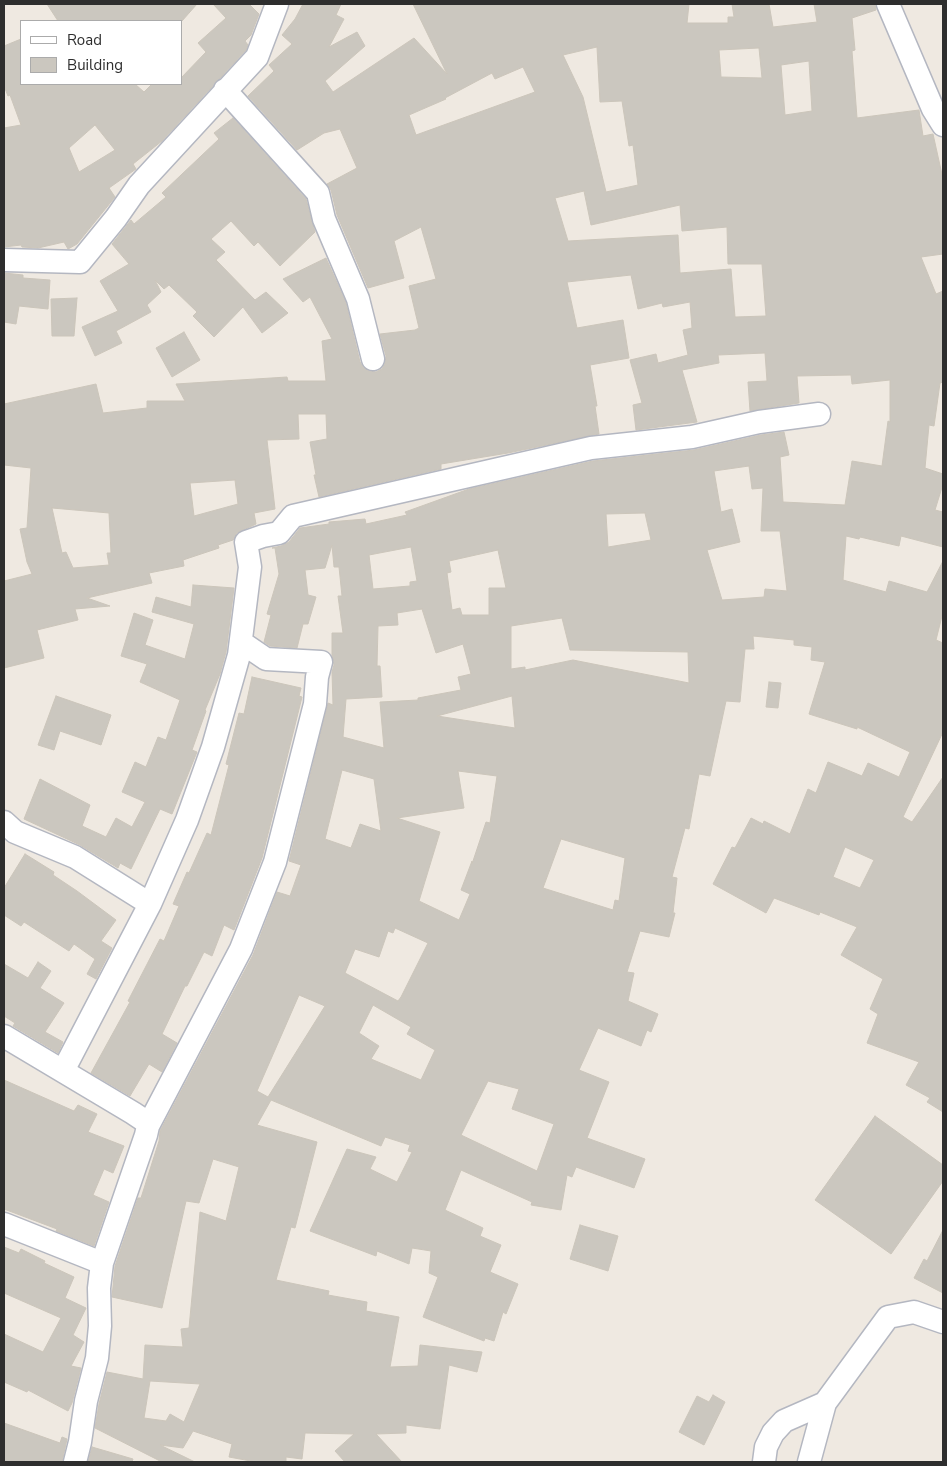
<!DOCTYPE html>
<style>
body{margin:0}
#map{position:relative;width:947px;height:1466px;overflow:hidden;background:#efe9e1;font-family:"Nunito Sans",sans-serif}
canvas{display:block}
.frame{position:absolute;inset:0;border:5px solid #2e2e2e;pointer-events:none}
.legend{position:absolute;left:20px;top:20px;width:162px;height:65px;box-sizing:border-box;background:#fff;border:1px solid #ababab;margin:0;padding:6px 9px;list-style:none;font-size:15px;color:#2e2e2e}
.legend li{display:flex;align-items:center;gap:10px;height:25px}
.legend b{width:25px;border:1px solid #ababab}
</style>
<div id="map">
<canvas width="947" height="1466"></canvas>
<div class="frame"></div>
<ul class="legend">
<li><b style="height:6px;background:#fff"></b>Road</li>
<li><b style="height:14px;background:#cbc7bf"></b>Building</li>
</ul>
</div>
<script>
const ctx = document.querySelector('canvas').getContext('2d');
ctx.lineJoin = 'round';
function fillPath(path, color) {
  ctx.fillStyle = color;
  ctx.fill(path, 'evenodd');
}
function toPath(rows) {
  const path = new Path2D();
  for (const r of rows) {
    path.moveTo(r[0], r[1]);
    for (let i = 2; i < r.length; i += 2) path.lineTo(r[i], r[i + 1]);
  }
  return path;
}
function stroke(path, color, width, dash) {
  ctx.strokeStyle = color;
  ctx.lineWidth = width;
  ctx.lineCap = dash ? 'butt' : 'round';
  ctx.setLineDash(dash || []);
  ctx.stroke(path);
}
const building = toPath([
 [47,4,197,4,182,21,58,21,47,4],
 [213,4,249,4,259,14,251,35,245,41,248,45,246,50,162,141,133,164,136,169,109,188,115,197,77,244,68,249,64,242,38,248,22,247,21,245,4,247,4,128,21,125,10,95,8,96,4,86,4,46,21,39,21,84,135,84,144,92,152,84,181,84,181,78,206,52,198,43,226,18,213,4],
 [95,125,115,150,79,172,69,148,95,125],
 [303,4,341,4,336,15,344,19,329,47,357,32,365,46,325,81,333,92,414,38,447,74,413,4,689,4,687,23,728,23,728,17,734,17,732,4,769,4,773,27,817,22,814,4,875,4,876,10,852,18,855,50,852,51,857,118,919,110,923,136,933,134,943,179,943,254,921,257,936,294,943,291,943,382,940,383,934,426,929,425,925,468,943,474,943,484,935,510,943,512,943,547,901,536,899,546,860,537,859,539,846,536,843,580,886,592,889,581,927,592,943,561,943,612,936,640,943,643,943,732,903,817,912,822,943,777,943,1112,927,1102,930,1098,906,1085,919,1062,867,1043,878,1014,870,1009,883,979,841,955,857,927,820,912,819,915,774,898,766,913,713,884,732,847,735,848,751,818,763,824,764,821,790,834,808,789,816,793,828,762,862,776,868,763,899,777,910,752,857,727,857,729,809,714,825,662,811,660,812,647,794,645,794,640,753,636,754,649,745,649,740,702,726,701,710,776,699,774,689,829,685,828,672,877,677,878,673,913,675,913,669,937,640,931,627,972,634,973,628,1001,658,1014,651,1032,647,1030,641,1046,598,1028,579,1070,609,1082,587,1138,645,1159,634,1188,576,1167,572,1177,567,1175,561,1210,531,1205,532,1202,461,1170,445,1210,483,1228,480,1236,501,1245,490,1272,518,1284,506,1314,503,1312,494,1341,485,1338,484,1341,423,1317,438,1277,429,1273,431,1251,412,1248,409,1264,377,1251,376,1256,310,1231,347,1149,376,1157,370,1169,397,1182,412,1152,408,1151,410,1145,385,1137,381,1146,271,1100,257,1125,317,1142,295,1228,291,1227,276,1280,329,1291,328,1295,367,1302,366,1311,399,1317,390,1367,418,1366,420,1345,482,1352,477,1372,449,1365,440,1429,406,1425,406,1433,376,1434,402,1462,345,1462,335,1451,354,1434,305,1433,302,1459,286,1457,286,1462,256,1462,229,1457,232,1444,193,1431,183,1448,160,1445,195,1462,162,1462,95,1428,99,1404,107,1372,143,1379,145,1345,183,1347,181,1329,189,1328,200,1212,226,1221,239,1167,213,1159,199,1203,186,1201,162,1308,112,1297,115,1266,138,1198,141,1198,159,1141,160,1131,253,955,277,892,290,896,301,865,289,861,328,703,333,705,332,672,334,665,332,655,332,633,343,633,338,596,342,596,339,567,334,567,332,545,325,568,305,570,308,595,316,597,308,624,303,624,297,648,270,646,264,642,271,615,267,614,279,574,275,548,272,548,281,546,289,542,300,528,329,524,329,522,365,519,366,524,407,515,405,512,469,489,593,461,694,450,761,435,784,432,789,455,780,457,783,502,845,505,852,461,882,466,888,421,890,422,890,380,852,384,851,375,797,376,799,403,750,411,748,382,767,381,765,353,718,355,719,363,682,370,697,422,636,430,633,405,642,403,630,360,656,354,658,363,688,355,683,330,692,328,690,302,663,307,662,303,638,309,631,275,567,282,577,328,623,320,629,358,590,365,597,406,595,406,599,434,508,453,441,464,441,469,319,497,314,475,316,475,310,442,327,439,326,414,298,414,299,439,267,440,275,509,254,513,256,524,237,533,233,540,218,545,219,548,183,560,184,566,149,573,152,583,87,598,110,606,75,609,78,620,37,630,44,658,4,668,4,581,32,574,27,562,20,529,27,528,31,468,4,465,4,404,96,384,103,413,147,408,147,401,185,401,176,384,287,377,288,381,326,381,322,341,332,339,310,297,303,302,283,279,326,258,346,303,360,362,364,368,369,371,376,372,382,369,385,363,386,356,380,334,415,330,419,328,409,286,436,279,421,227,394,241,404,278,368,288,337,215,331,190,327,184,357,168,340,129,324,133,297,150,248,96,274,71,269,65,292,44,282,35,295,19,303,4],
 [597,47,600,102,622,101,629,146,633,145,638,185,606,192,583,97,563,55,597,47],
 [759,48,762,78,721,77,719,50,759,48],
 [809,61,812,111,785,115,781,65,809,61],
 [523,67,535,92,416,135,409,115,446,99,445,98,492,73,495,79,523,67],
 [584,191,591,225,680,205,682,231,727,227,728,264,762,264,766,316,735,317,731,269,680,273,678,235,568,241,555,198,584,191],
 [749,466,752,489,763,488,761,531,780,531,787,591,765,589,764,597,722,600,707,550,740,542,732,509,721,512,714,471,749,466],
 [235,480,238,504,194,516,190,483,235,480],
 [52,508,109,513,111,553,107,553,109,565,73,568,66,552,62,553,52,508],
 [645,513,651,540,608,547,606,514,645,513],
 [411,547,417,581,410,582,410,586,373,589,369,555,411,547],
 [498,550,506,588,489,588,489,615,462,615,460,608,452,610,447,573,451,572,449,561,498,550],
 [422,609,436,653,463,644,471,674,458,677,461,690,418,698,418,700,380,702,384,748,343,737,346,699,382,697,380,666,377,666,378,626,398,625,397,613,422,609],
 [562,618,570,650,688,652,689,683,573,660,525,670,525,667,511,669,511,626,562,618],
 [512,696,515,728,437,716,512,696],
 [342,770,374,779,381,831,360,824,351,848,325,839,342,770],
 [458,771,497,776,490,823,486,822,472,864,472,861,461,890,470,894,459,920,419,901,440,832,397,818,464,808,458,771],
 [561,839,625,858,619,901,615,900,613,910,543,888,561,839],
 [845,847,874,860,860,888,833,877,845,847],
 [395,928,428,943,401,997,398,1001,345,973,355,949,379,957,388,931,393,933,395,928],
 [299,995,325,1006,268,1097,257,1091,299,995],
 [373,1005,411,1027,407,1034,435,1050,421,1080,371,1059,379,1046,359,1033,373,1005],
 [488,1081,519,1089,512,1109,554,1124,537,1171,461,1135,488,1081],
 [150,1381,200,1384,184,1422,170,1414,166,1421,144,1418,150,1381],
 [233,118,306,199,315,232,280,266,258,242,254,246,231,221,211,239,225,252,216,260,255,300,266,292,288,313,262,333,243,307,214,337,193,316,197,312,169,285,164,289,155,280,161,292,147,305,151,312,116,331,122,343,95,356,82,327,118,311,100,281,129,264,112,244,131,220,134,224,166,197,162,193,219,139,214,133,233,118],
 [4,273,23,275,23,278,50,280,48,309,19,306,16,324,4,322,4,273],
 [77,298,74,336,52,336,51,299,77,298],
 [184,332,200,360,172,377,156,348,184,332],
 [193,585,234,588,226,652,220,674,205,710,206,711,192,750,197,752,172,814,160,809,131,869,120,863,118,868,80,845,24,819,40,779,90,805,82,826,106,837,116,818,132,827,145,802,122,792,135,762,146,767,158,737,166,740,180,700,140,682,147,664,121,656,134,613,153,620,145,645,185,659,194,624,152,612,156,597,191,607,193,585],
 [252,677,301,688,299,696,302,697,262,858,234,930,224,925,212,956,204,952,187,986,185,986,162,1034,177,1043,162,1072,149,1064,130,1096,91,1073,130,1002,128,1001,160,939,164,941,179,906,173,904,187,872,189,873,207,833,211,835,229,765,226,764,239,713,244,714,252,677],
 [769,682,781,683,778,708,766,707,769,682],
 [56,696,111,715,101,745,60,731,54,750,38,745,56,696],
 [25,854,54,872,53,875,77,891,116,920,101,941,112,948,96,979,87,974,95,959,74,944,69,951,24,922,21,926,4,915,4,888,25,854],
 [38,962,51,971,40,988,64,1003,45,1032,63,1042,58,1053,13,1026,15,1023,4,1016,4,964,28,978,38,962],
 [4,1080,74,1111,78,1105,97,1114,88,1132,124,1146,113,1173,104,1169,93,1195,109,1202,94,1246,56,1231,57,1229,4,1209,4,1080],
 [875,1116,943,1165,943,1181,891,1254,815,1200,875,1116],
 [580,1225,618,1236,608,1271,570,1259,580,1225],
 [943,1230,943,1293,914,1278,924,1259,927,1261,943,1230],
 [4,1247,19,1253,21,1249,45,1261,44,1263,74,1277,65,1298,86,1308,73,1335,84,1342,71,1366,81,1368,72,1403,68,1411,28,1390,27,1392,4,1382,4,1334,43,1352,61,1318,4,1293,4,1247],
 [713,1395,725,1402,704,1445,679,1432,697,1396,709,1402,713,1395],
 [4,1423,60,1443,62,1437,67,1439,62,1462,4,1462,4,1423],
 [92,1447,133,1459,132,1462,88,1462,92,1447]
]);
const minor = toPath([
 [888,4,933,109,943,125],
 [225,90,318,193,324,219,358,299,373,359],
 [4,260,80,262,116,218,139,185,257,57,277,4],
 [4,822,15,832,75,857,150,904],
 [4,1036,133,1113,145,1121,148,1126],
 [63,1071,150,904,187,820,213,747,239,655,250,567,246,542,263,536,279,533,293,516,591,448,692,437,759,422,819,414],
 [4,1224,102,1263],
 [75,1462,80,1442,86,1401,97,1358,100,1326,99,1288,102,1263,146,1135,148,1126,241,949,275,862,315,704,317,677,321,662,266,659,241,642],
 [764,1462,766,1447,773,1433,784,1421,825,1403],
 [809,1462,825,1403,888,1317,914,1312,943,1322]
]);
fillPath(building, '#cbc7bf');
stroke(building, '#cbc5ba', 1);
stroke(minor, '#b4b7c1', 25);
stroke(minor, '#fff', 22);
</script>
